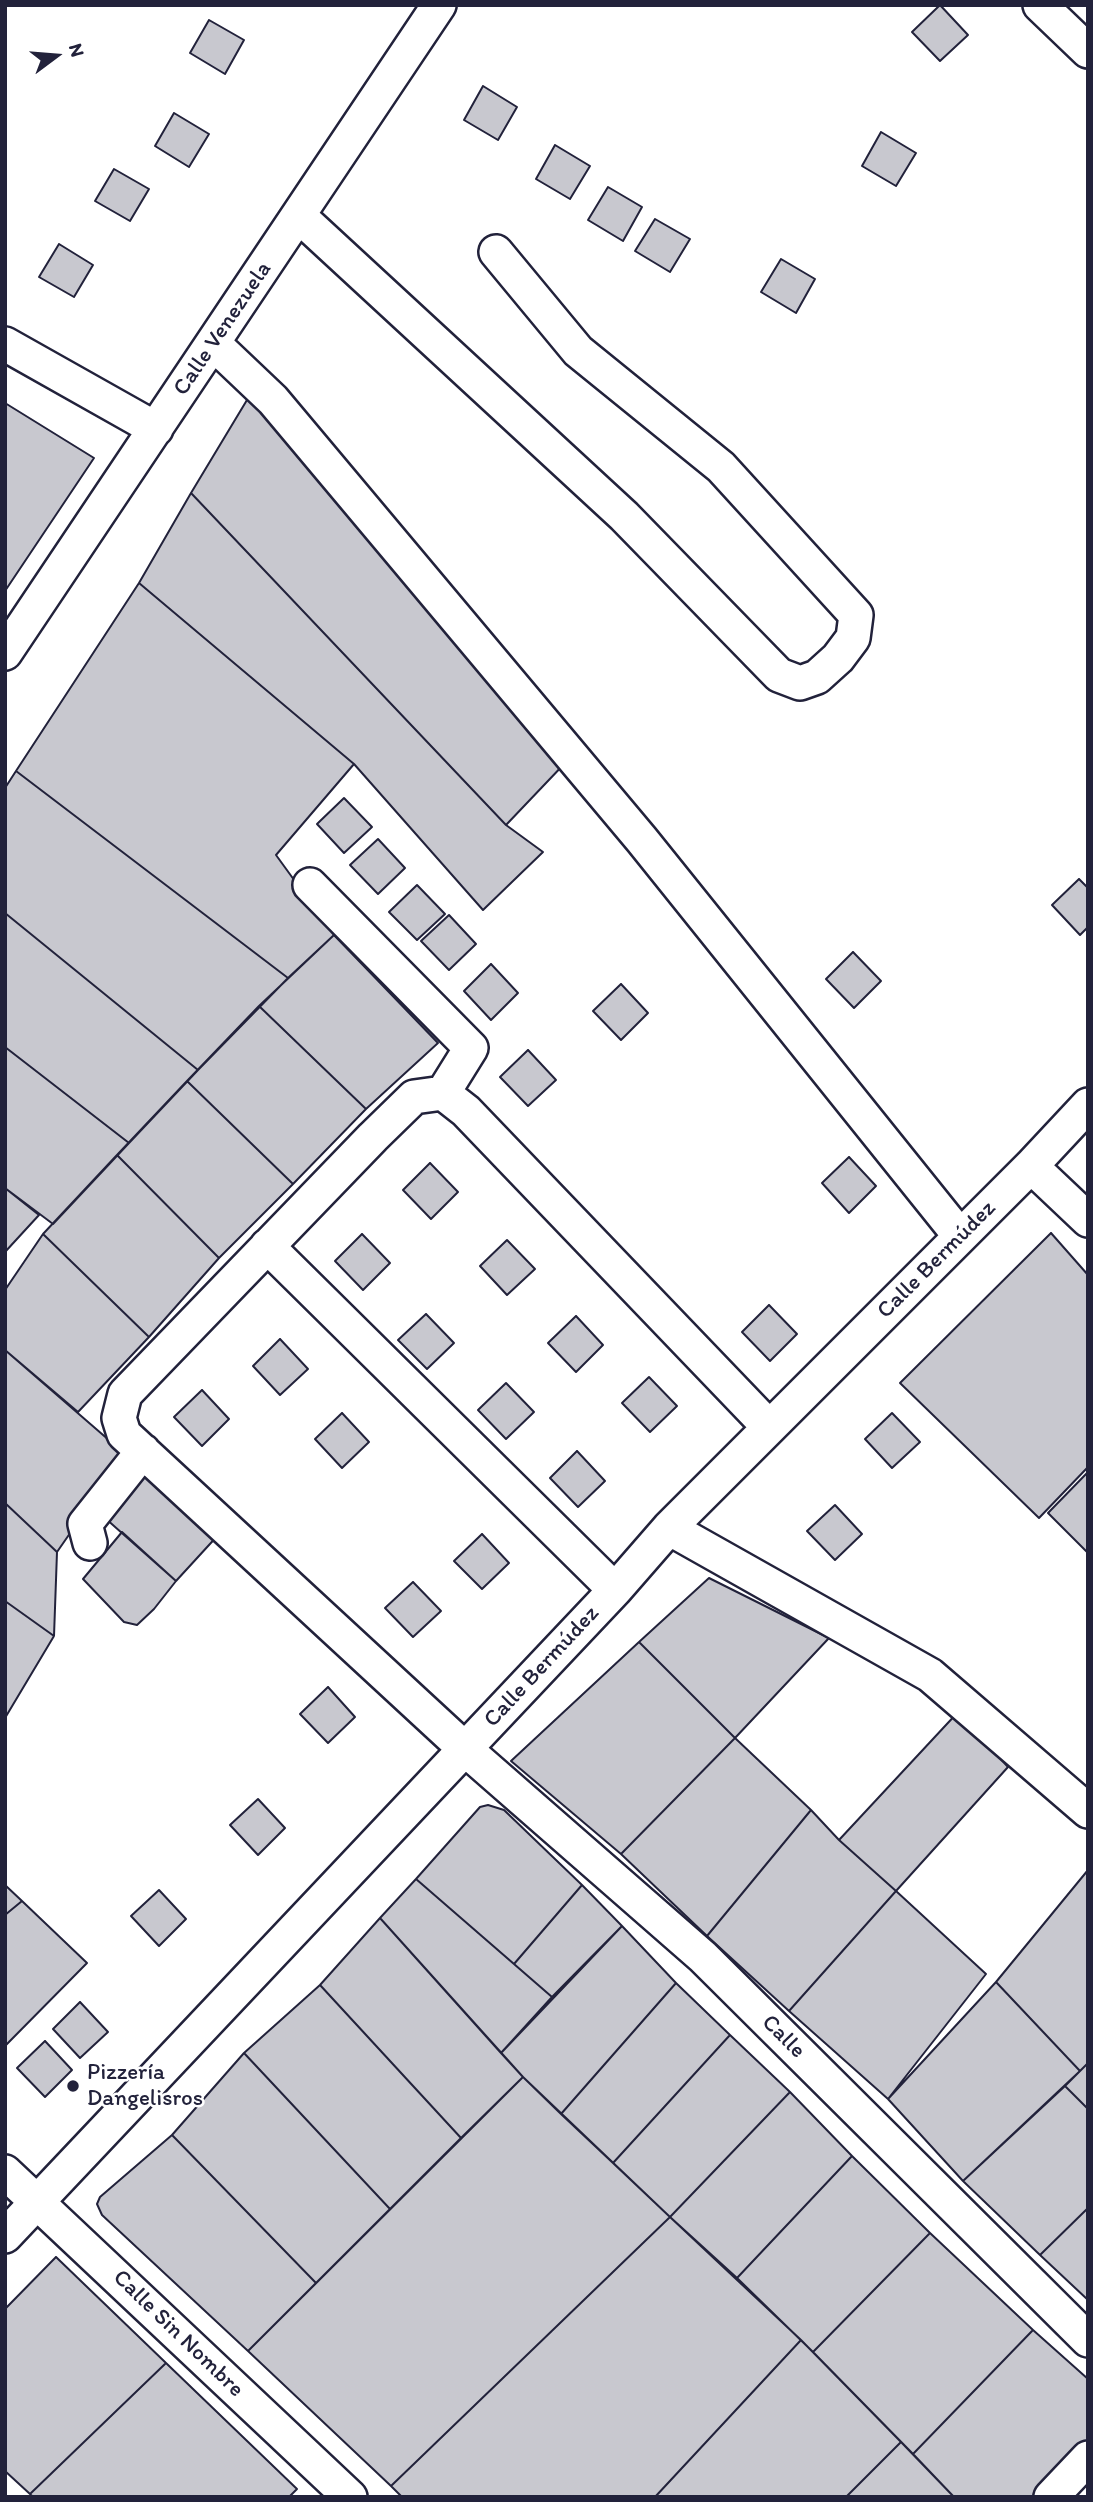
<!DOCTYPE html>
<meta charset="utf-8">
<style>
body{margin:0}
#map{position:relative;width:1093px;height:2502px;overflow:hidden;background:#fff;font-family:Itim,sans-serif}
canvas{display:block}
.frame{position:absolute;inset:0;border:7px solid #22223b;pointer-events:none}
.north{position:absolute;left:21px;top:21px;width:70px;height:70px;-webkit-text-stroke:5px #fff;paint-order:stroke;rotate:74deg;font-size:19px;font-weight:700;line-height:28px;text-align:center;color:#22223b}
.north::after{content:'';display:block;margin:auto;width:24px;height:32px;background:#22223b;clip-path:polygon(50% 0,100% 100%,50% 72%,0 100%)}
</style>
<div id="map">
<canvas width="1093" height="2502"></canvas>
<div class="frame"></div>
<div class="north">N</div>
</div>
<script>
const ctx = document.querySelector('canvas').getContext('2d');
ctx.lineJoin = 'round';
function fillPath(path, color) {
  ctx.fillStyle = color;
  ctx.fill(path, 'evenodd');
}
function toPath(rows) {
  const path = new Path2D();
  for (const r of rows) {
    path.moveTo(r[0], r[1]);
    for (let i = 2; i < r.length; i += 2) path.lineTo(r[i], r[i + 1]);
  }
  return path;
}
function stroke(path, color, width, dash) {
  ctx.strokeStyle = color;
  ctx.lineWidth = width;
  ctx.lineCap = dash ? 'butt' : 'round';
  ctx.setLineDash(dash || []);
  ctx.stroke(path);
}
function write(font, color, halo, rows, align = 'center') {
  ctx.font = font + ' Itim,sans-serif';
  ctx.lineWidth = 5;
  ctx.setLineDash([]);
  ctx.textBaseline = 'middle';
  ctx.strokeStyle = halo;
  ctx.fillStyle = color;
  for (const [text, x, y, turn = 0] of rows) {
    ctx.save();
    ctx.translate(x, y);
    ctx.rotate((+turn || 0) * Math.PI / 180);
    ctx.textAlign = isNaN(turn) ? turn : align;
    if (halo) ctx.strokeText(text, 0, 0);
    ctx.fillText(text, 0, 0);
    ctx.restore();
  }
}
const building = toPath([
 [940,5,968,35,940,61,912,32,940,5],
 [209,20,244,40,225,74,190,53,209,20],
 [483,86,517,107,498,140,464,120,483,86],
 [174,113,209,134,189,167,155,146,174,113],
 [881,132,916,153,896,186,862,166,881,132],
 [555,145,590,166,570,199,536,179,555,145],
 [114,169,149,189,130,221,95,201,114,169],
 [608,187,642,207,623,241,588,220,608,187],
 [655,219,690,239,670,272,635,251,655,219],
 [59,244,93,265,74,297,39,277,59,244],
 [781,259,815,279,796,313,761,292,781,259],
 [253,390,566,762,506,825,191,493,253,390],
 [5,403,94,458,5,591,5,403],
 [191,493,506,825,543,852,483,910,354,764,139,583,191,493],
 [139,583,354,764,276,855,334,935,288,978,16,771,139,583],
 [16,771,288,978,198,1070,5,913,5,788,16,771],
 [344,798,372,827,344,853,317,824,344,798],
 [378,839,405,868,378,894,350,865,378,839],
 [1079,879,1088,888,1088,927,1080,935,1052,905,1079,879],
 [417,885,445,914,417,940,389,912,417,885],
 [5,913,198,1070,129,1143,5,1047,5,913],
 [449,915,476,944,449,970,421,941,449,915],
 [334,935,438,1043,366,1109,259,1006,334,935],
 [853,952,881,981,854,1008,826,979,853,952],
 [491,964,518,993,491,1020,464,991,491,964],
 [621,984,648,1013,621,1040,593,1011,621,984],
 [259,1006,366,1109,293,1184,187,1081,259,1006],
 [5,1047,129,1143,53,1224,5,1188,5,1047],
 [528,1050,556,1080,528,1106,500,1077,528,1050],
 [187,1081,293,1184,219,1258,117,1155,187,1081],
 [117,1155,219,1258,149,1337,43,1234,117,1155],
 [849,1157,876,1186,849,1213,822,1183,849,1157],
 [430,1163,458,1192,431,1219,403,1190,430,1163],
 [5,1188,39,1215,5,1252,5,1188],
 [1051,1233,1088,1275,1088,1467,1039,1518,900,1383,1051,1233],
 [43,1234,149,1337,78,1412,5,1350,5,1290,43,1234],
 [362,1234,390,1263,363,1290,335,1261,362,1234],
 [507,1240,535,1269,507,1295,480,1266,507,1240],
 [769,1305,797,1334,770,1361,742,1332,769,1305],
 [426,1314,454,1343,427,1369,398,1340,426,1314],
 [576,1316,603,1345,576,1372,548,1343,576,1316],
 [280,1339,308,1369,280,1395,253,1366,280,1339],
 [5,1350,125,1454,57,1552,5,1503,5,1350],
 [649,1377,677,1406,650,1432,622,1403,649,1377],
 [506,1383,534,1412,506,1439,478,1410,506,1383],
 [202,1390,229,1419,202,1446,174,1417,202,1390],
 [342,1413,369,1442,342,1468,315,1439,342,1413],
 [892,1413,920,1442,892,1468,865,1439,892,1413],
 [577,1451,605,1481,578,1507,550,1478,577,1451],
 [1088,1472,1088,1553,1048,1513,1088,1472],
 [146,1473,220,1533,176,1581,105,1518,146,1473],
 [5,1503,57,1552,54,1636,5,1601,5,1503],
 [835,1505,862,1534,835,1560,807,1531,835,1505],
 [122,1532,176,1581,154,1609,137,1625,124,1622,83,1579,122,1532],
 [482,1534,509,1563,482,1589,454,1561,482,1534],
 [709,1578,829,1638,735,1738,639,1642,709,1578],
 [413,1582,441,1611,413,1637,385,1608,413,1582],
 [5,1601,54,1636,5,1718,5,1601],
 [639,1642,735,1738,621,1854,511,1761,639,1642],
 [328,1687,355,1717,328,1743,300,1714,328,1687],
 [959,1711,1008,1767,896,1891,839,1840,959,1711],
 [735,1738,811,1810,707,1936,621,1854,735,1738],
 [258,1799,285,1828,258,1855,230,1825,258,1799],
 [488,1805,504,1810,582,1885,514,1964,416,1879,480,1807,488,1805],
 [811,1810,839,1840,896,1891,789,2011,707,1936,811,1810],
 [1088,1870,1088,2063,1080,2071,996,1982,1088,1870],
 [416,1879,552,1997,501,2053,380,1918,416,1879],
 [5,1885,22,1901,5,1915,5,1885],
 [582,1885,622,1926,552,1997,514,1964,582,1885],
 [159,1890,186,1919,159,1946,131,1916,159,1890],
 [896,1891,986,1974,888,2099,789,2011,896,1891],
 [22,1901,87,1963,5,2046,5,1915,22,1901],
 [380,1918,523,2077,461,2138,320,1985,380,1918],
 [622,1926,676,1983,561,2114,523,2077,501,2053,622,1926],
 [996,1982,1080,2071,963,2181,888,2099,996,1982],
 [676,1983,730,2035,613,2163,561,2114,676,1983],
 [320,1985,461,2138,390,2209,244,2053,320,1985],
 [80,2002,108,2032,80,2058,53,2029,80,2002],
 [730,2035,790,2092,670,2217,613,2163,730,2035],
 [45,2041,72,2070,45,2097,17,2068,45,2041],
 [244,2053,390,2209,316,2283,172,2135,244,2053],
 [1088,2063,1088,2109,1065,2086,1088,2063],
 [523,2077,670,2217,391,2486,248,2351,523,2077],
 [1065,2086,1088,2109,1088,2208,1040,2255,963,2181,1065,2086],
 [790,2092,852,2156,737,2278,670,2217,790,2092],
 [172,2135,316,2283,248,2351,102,2215,97,2204,100,2197,172,2135],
 [852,2156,930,2233,813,2352,737,2278,852,2156],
 [1088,2208,1088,2300,1040,2255,1088,2208],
 [670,2217,801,2340,655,2497,402,2497,391,2486,670,2217],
 [930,2233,1033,2330,913,2454,813,2352,930,2233],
 [56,2257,166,2363,30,2494,5,2471,5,2309,56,2257],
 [1033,2330,1088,2379,1088,2440,1033,2497,954,2497,913,2454,1033,2330],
 [801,2340,901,2442,846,2497,655,2497,801,2340],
 [166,2363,297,2489,289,2497,33,2497,30,2494,166,2363],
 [901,2442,954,2497,846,2497,901,2442]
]);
const minor = toPath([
 [1040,5,1088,51],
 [299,216,624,516,779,675,800,683,817,677,838,658,853,638,856,615,721,467,578,351,496,252],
 [213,343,273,400,642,840,960,1236],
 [5,344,156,429],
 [5,653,439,5],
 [310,885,471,1048,443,1093],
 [1031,1166,1088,1220],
 [267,1246,615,1590],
 [769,1427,466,1111,443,1093,414,1097,373,1137,125,1394,119,1418,124,1434,465,1749,703,1957,1088,2340],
 [669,1528,930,1675,1088,1811],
 [90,1543,85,1524,143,1451],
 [5,2172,350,2497],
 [5,2236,615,1590,669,1528,1031,1166,1088,1105],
 [1051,2497,1088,2458]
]);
const markers = [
 [73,2086,7,"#22223b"]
];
const streetNames = [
 ["Calle Venezuela",223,329,-56],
 ["Calle Bermúdez",937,1260,-45],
 ["Calle Bermúdez",542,1667,-47],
 ["Calle",783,2037,45],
 ["Calle Sin Nombre",178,2334,44]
];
const poiNames = [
 ["Pizzería",87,2073],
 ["Dangelisros",87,2099]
];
fillPath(building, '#c8c8cf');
stroke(building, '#22223b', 2);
stroke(minor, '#22223b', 38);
stroke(minor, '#fff', 33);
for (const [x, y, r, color] of markers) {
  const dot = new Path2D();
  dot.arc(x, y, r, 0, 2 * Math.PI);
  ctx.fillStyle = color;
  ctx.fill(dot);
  stroke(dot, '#fff', 2.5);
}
write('23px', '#22223b', '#fff', streetNames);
write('23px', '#22223b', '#fff', poiNames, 'left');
</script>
